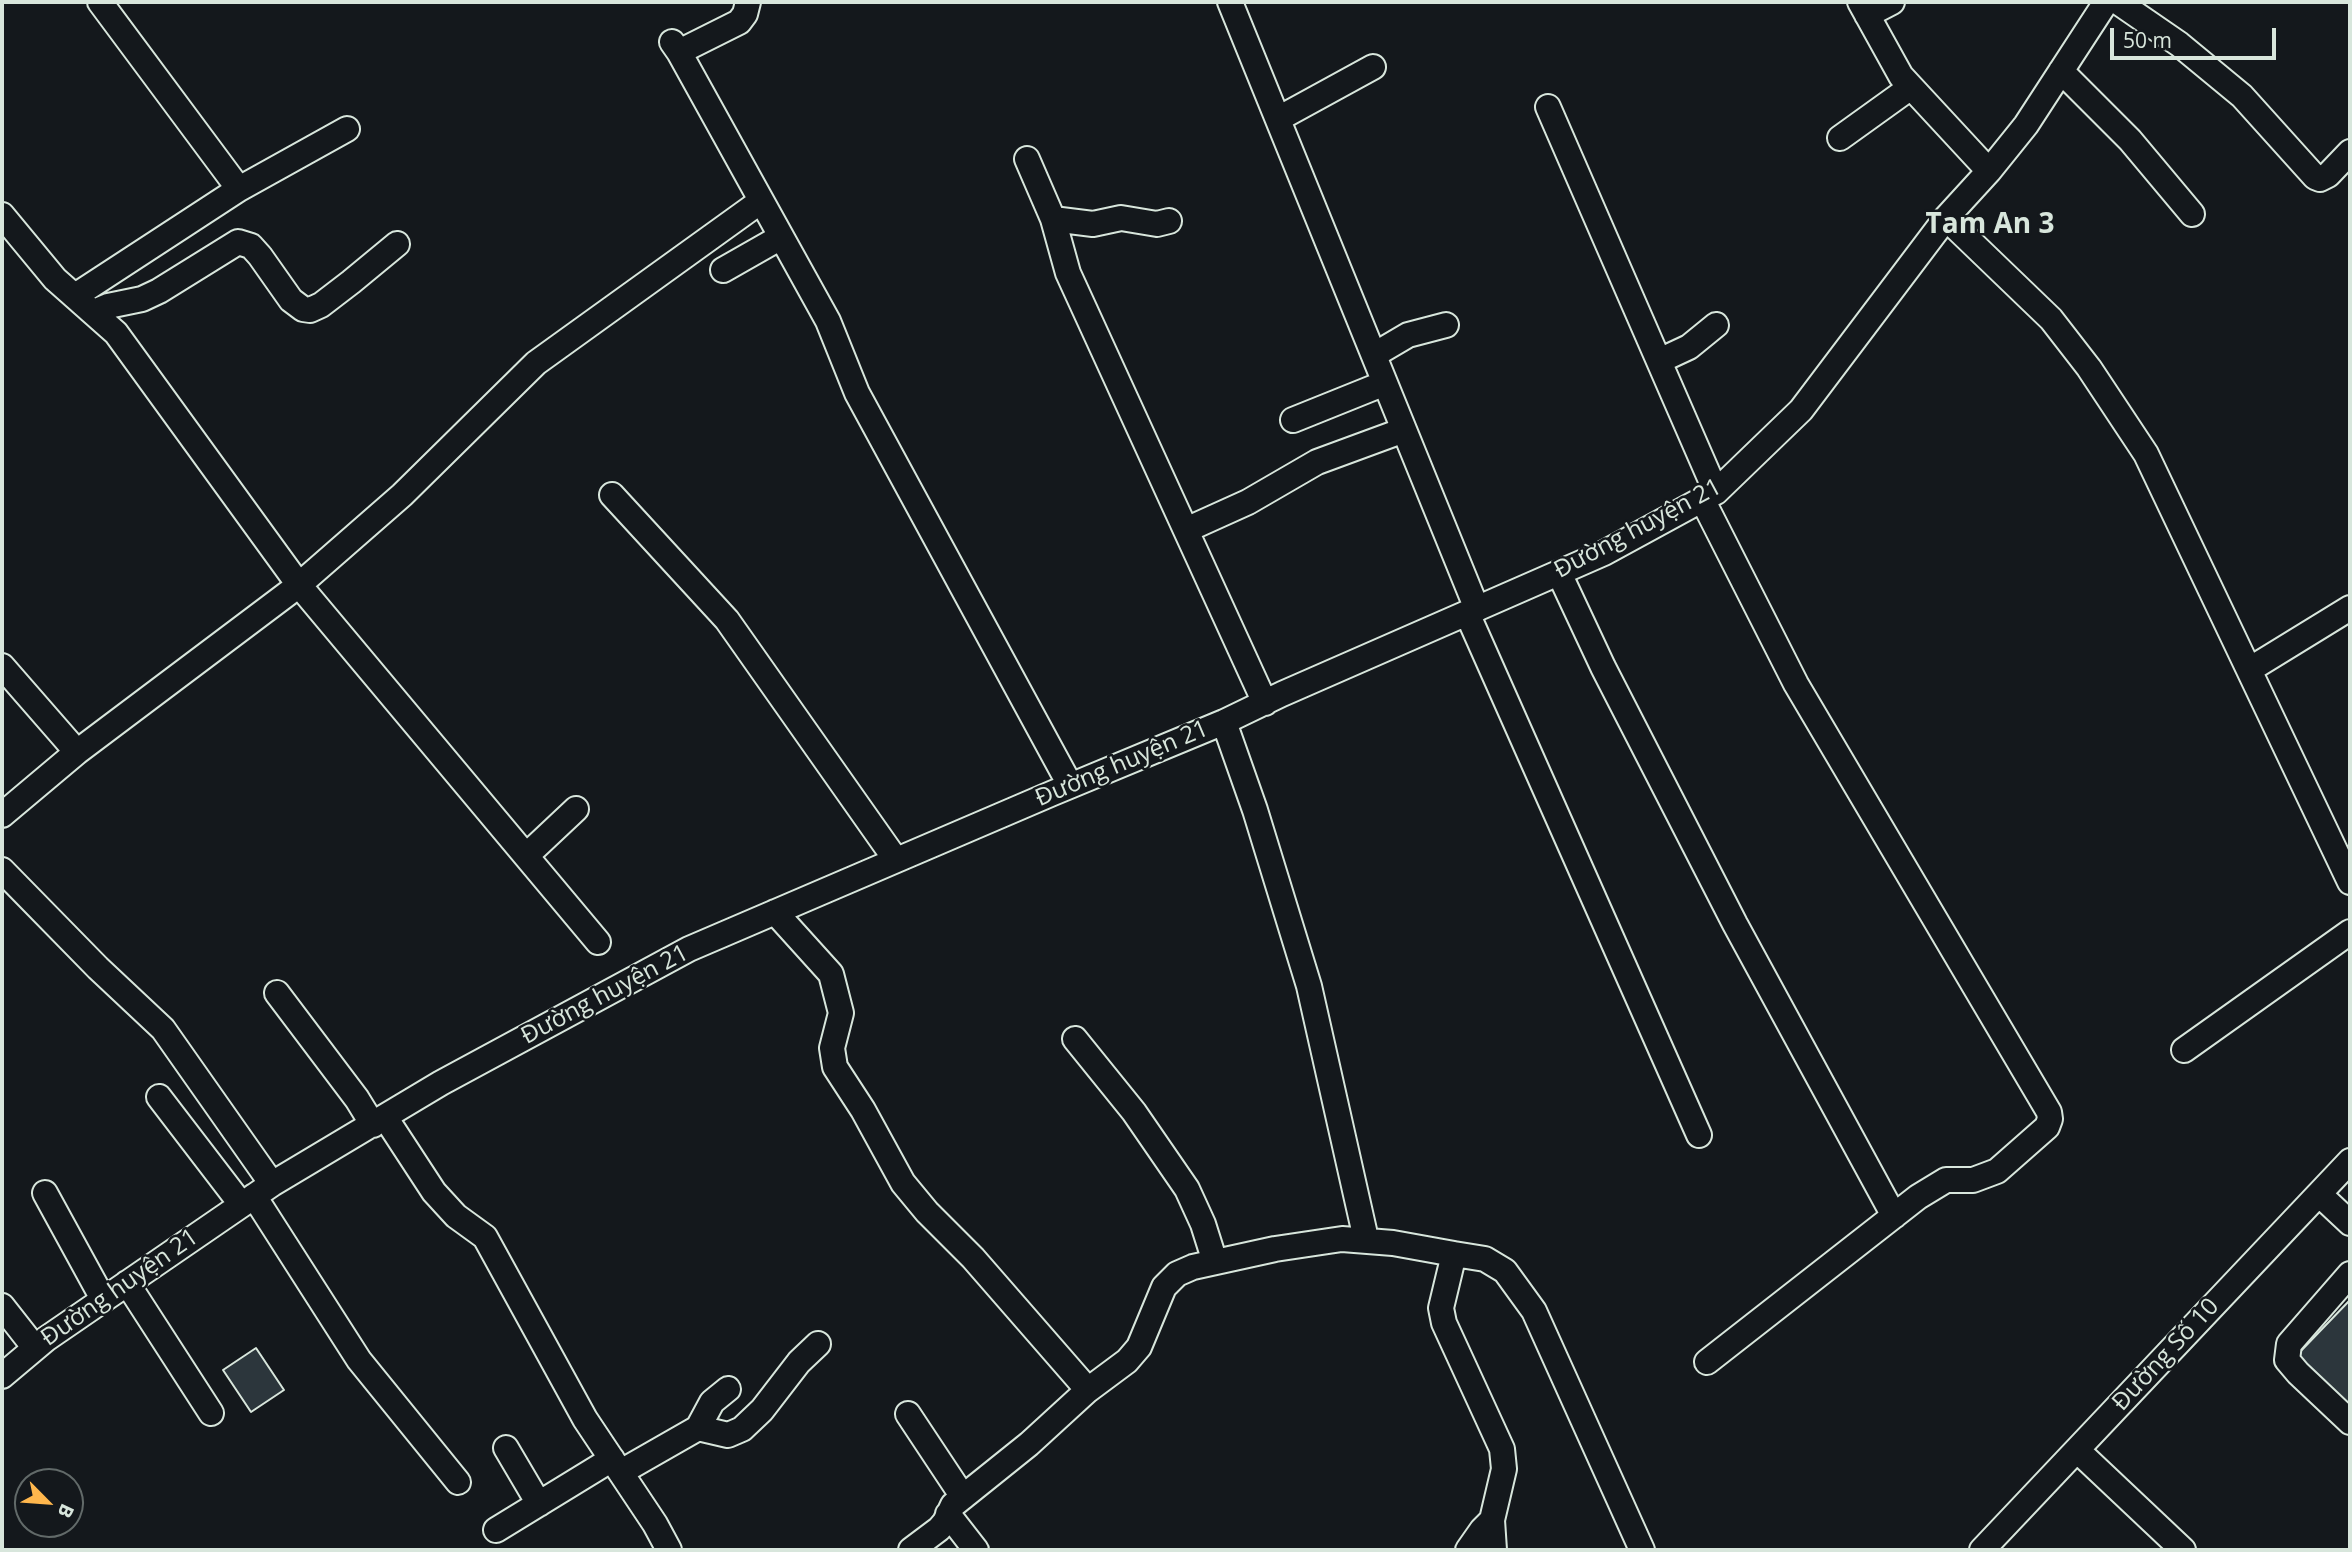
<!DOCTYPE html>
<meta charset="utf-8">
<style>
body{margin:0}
#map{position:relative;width:2352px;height:1552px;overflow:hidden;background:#14181c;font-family:"Open Sans",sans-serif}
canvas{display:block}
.frame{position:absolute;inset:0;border:4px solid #d8e6dc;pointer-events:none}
.north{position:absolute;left:14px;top:1468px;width:70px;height:70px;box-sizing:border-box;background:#14181c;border:2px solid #626a69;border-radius:50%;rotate:115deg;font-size:19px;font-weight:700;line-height:28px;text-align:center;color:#d8e6dc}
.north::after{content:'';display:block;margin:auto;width:24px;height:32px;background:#ffb74d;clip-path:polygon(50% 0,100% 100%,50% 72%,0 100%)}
.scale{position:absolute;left:2110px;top:28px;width:166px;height:32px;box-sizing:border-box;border:4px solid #d8e6dc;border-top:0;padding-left:9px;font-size:21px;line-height:24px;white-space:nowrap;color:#d8e6dc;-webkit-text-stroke:5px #14181c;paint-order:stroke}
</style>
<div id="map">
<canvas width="2352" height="1552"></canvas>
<div class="frame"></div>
<div class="north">B</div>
<div class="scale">50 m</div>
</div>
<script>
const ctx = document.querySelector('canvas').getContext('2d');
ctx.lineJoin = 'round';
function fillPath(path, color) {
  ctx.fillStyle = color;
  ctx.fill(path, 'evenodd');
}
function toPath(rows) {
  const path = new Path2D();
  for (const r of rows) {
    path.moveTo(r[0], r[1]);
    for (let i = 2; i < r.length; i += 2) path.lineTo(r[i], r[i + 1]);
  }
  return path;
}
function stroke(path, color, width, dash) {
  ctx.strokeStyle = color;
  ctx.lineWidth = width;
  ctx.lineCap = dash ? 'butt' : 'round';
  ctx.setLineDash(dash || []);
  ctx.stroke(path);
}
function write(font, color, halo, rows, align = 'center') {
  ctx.font = font + ' "Open Sans",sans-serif';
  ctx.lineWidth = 5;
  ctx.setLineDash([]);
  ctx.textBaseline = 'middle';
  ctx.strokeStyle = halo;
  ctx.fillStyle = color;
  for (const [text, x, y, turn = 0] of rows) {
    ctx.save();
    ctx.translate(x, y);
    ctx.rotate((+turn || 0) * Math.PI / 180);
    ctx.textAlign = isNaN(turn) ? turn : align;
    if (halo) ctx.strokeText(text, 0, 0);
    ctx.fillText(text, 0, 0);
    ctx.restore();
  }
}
const building = toPath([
 [2350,1300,2350,1409,2296,1356,2350,1300],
 [256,1348,284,1390,251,1412,223,1370,256,1348]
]);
const minor = toPath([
 [100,2,239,189],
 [1230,2,1477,609],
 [1860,2,1901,76,1989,171],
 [2118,2,2179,44,2242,96,2315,177,2320,179,2328,175,2350,152],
 [1867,15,1892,2],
 [672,42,679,52,828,321,857,393,1070,785],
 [679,52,739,22,745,14,748,2],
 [2061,71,2130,140,2192,214],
 [1548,107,1716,492],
 [1278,119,1373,67],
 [1840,138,1911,87],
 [1027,159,1053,219,1068,273,1265,703],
 [2,215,55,279,116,333,299,585,598,942],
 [1946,218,2051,319,2089,368,2146,454,2350,882],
 [1053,219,1093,224,1121,218,1157,224,1169,221],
 [723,270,781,237],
 [75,296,239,189,347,129],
 [94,312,108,306,142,299,159,291,238,242,251,246,260,256,291,300,303,309,310,310,321,305,351,282,397,244],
 [1374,355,1408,335,1446,325],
 [1659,361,1689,347,1716,325],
 [1293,420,1385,383],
 [612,495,727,620,896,860],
 [1702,499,1796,684,2049,1112,2050,1119,2047,1127,1997,1171,1973,1180,1946,1180,1918,1197,1707,1362],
 [1186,530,1248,502,1317,462,1404,430],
 [1559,573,1603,667,1735,924,1894,1216],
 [1467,613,1699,1135],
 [2,666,77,752],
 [2249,670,2350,608],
 [1224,722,1255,810,1309,986,1366,1239],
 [2,815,77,752,299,585,402,495,536,363,761,201],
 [526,856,576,809],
 [2,870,98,968,163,1029,272,1184],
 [775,912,831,974,841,1013,832,1048,835,1067,863,1110,903,1183,927,1212,973,1258,1088,1390],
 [277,993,357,1099,373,1125],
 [1075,1039,1134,1112,1187,1189,1203,1224,1215,1262],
 [2184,1050,2350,932],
 [159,1097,241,1204],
 [385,1117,434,1192,456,1216,485,1237,585,1419,655,1524,669,1550],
 [45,1193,103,1299],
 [2319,1194,2350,1223],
 [254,1196,359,1360,458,1482],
 [1454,1254,1485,1259,1505,1271,1534,1311,1642,1550],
 [2350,1274,2289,1344,2287,1360,2298,1373,2350,1422],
 [127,1283,211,1413],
 [2,1306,35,1348],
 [2,1376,46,1339,272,1184,441,1083,689,949,1053,793,1224,722,1282,694,1604,553,1716,492,1801,410,1946,218,1989,171,2026,125,2106,2],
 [908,1414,963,1497],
 [698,1428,728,1435,742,1429,762,1410,799,1362,818,1344],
 [506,1448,539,1504],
 [2077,1450,2183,1550],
 [621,1472,698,1428,712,1402,728,1389],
 [948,1514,976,1550],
 [496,1530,612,1459],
 [911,1550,939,1529,945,1522,953,1505,1029,1444,1088,1390,1127,1361,1139,1347,1164,1287,1177,1274,1193,1267,1275,1249,1342,1239,1393,1243,1454,1254,1441,1308,1444,1323,1502,1449,1504,1469,1492,1520,1494,1550],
 [1468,1550,1482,1530,1492,1520],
 [1982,1550,2350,1161]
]);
const streetNames = [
 ["Đường huyện 21",1638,529,-28],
 ["Đường huyện 21",1122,764,-23],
 ["Đường huyện 21",605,995,-28],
 ["Đường huyện 21",120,1288,-35],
 ["Đường Số 10",2166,1355,-47]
];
const quarterNames = [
 ["Tam An 3",1990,225]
];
fillPath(building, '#2c363c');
stroke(building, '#d8e6dc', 2);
stroke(minor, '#d8e6dc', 28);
stroke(minor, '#14181c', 24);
write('24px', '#d8e6dc', '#14181c', streetNames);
write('bold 28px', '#d8e6dc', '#14181c', quarterNames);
</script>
